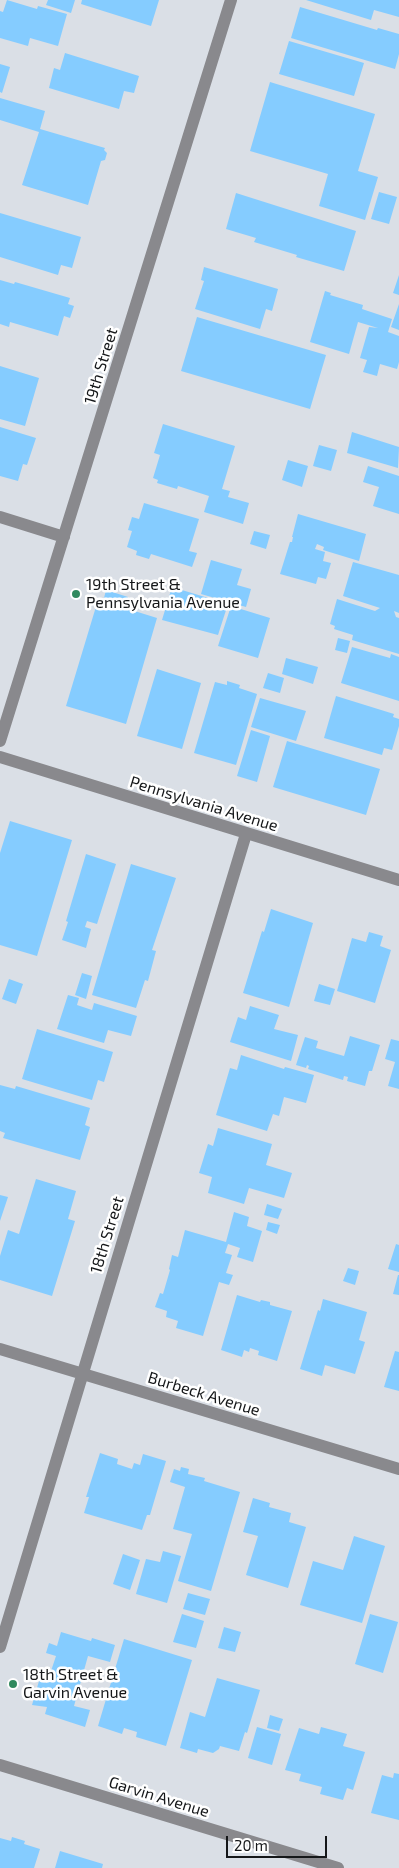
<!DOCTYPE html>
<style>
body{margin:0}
#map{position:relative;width:399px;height:1868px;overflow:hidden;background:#dadfe6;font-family:"Exo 2",sans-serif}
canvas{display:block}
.scale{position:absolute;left:226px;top:1836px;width:101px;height:22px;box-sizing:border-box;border:2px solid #151719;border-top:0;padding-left:6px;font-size:15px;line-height:18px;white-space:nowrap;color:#151719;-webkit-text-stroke:4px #fff;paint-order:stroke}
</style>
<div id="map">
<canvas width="399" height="1868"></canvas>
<div class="scale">20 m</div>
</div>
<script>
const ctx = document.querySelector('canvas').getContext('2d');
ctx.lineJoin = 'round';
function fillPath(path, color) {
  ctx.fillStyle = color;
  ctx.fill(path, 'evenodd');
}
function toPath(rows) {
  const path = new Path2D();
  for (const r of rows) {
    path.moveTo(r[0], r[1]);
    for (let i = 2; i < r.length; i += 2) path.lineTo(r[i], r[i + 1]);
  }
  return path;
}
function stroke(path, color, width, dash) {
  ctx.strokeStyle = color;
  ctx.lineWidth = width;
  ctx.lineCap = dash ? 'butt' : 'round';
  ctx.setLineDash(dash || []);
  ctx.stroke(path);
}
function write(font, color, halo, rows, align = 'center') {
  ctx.font = font + ' "Exo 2",sans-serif';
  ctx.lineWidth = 5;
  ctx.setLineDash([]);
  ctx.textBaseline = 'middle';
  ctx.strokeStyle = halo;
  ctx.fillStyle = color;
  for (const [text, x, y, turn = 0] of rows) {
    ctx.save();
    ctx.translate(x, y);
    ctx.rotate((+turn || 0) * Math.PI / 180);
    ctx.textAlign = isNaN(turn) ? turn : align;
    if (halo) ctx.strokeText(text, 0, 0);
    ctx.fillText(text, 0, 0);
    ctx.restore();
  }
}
const building = toPath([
 [7,0,37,9,38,6,67,14,58,46,30,38,28,46,0,38,0,11,3,12],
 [48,0,75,0,71,13,46,5],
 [82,0,159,0,151,26,81,4],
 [306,0,399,0,399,17,374,10,371,20],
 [300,7,377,30,378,28,399,34,399,54,395,69,291,38],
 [289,41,364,63,354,96,279,74],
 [65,53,139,76,134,93,124,91,119,109,49,88,54,68,60,70],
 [0,64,10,67,2,93,0,92],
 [270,82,375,114,358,171,378,177,365,220,319,206,328,174,250,151],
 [0,98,45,111,40,129,105,148,104,150,107,153,105,160,101,161,88,205,22,185,39,132,0,120],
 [379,192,397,197,389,224,371,219],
 [236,193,356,231,344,271,296,257,297,255,254,242,256,238,226,229],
 [0,213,81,237,72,268,61,265,58,275,0,257],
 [204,267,278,289,272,311,266,309,260,329,195,309,204,281,201,280],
 [399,275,399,295,393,293],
 [0,280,14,284,15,282,70,298,68,304,74,306,70,318,64,316,58,336,10,322,9,327,0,324],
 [325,291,331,293,330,295,363,305,362,309,392,319,388,332,399,336,399,362,397,369,380,364,377,376,363,372,367,360,360,358,369,327,378,328,358,322,349,354,310,342],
 [399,304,399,330,391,327],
 [197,317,326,355,310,409,181,371],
 [0,366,39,378,25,426,0,419],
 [163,424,235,446,222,489,230,491,228,497,249,503,243,524,204,512,209,496,178,486,177,489,157,483,158,480,153,478,160,455,154,453],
 [0,427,36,438,27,465,23,464,18,481,0,476],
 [352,432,399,447,398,468,347,453],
 [319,445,337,450,331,471,313,466],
 [288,460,308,466,302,487,282,480],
 [368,466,399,476,399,514,373,506,379,487,363,482],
 [144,503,199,519,189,551,197,553,192,567,151,554,149,559,136,555,137,551,127,547,132,531,128,530,132,517,139,519],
 [298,514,366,534,359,561,323,550,324,547,317,544,315,549,325,552,323,561,331,563,326,579,318,577,316,584,280,574,290,542,292,542,293,537,292,537],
 [254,531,270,535,266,549,250,544],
 [211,560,242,569,237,585,251,589,246,607,201,594],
 [353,562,399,575,399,613,394,611,396,617,399,618,399,654,352,640,353,635,334,629,335,626,330,624,337,599,375,611,380,608,343,596],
 [172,587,228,604,218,635,162,620],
 [106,590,128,597,125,608,157,618,126,724,66,706,98,600,103,602],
 [231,606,270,618,258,658,218,646],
 [338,638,350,641,347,653,335,650],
 [352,647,390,658,391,654,399,657,399,701,341,683],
 [286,658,318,667,313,684,282,674],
 [157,669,201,683,182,749,137,736],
 [268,673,284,678,280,693,263,688],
 [227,681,240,685,239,688,257,694,236,765,194,753,215,682,227,685],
 [336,696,394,714,393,717,399,719,399,726,392,750,384,748,382,755,324,738],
 [260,698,306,711,296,741,251,727],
 [251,730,270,736,257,782,237,776],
 [287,741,380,769,366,815,273,787],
 [10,821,72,840,37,956,0,945,0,853],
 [86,854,116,864,97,924,87,921,85,927,91,929,86,948,62,940,68,922,66,921],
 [131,864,176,878,152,950,156,951,148,981,145,980,136,1008,92,995],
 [271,909,313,923,289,1007,243,993,262,931,264,932],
 [369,932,383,936,380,946,391,950,375,1003,337,991,352,938,366,942],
 [82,973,92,976,86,999,75,995],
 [9,979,23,984,16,1004,2,999],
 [319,984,335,989,330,1005,314,1001],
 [68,995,79,998,77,1005,92,1010,94,1003,137,1016,131,1036,108,1030,104,1043,57,1029],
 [250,1006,279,1015,274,1029,298,1035,291,1061,230,1042,238,1017,246,1020],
 [37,1029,113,1052,104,1082,98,1080,92,1100,22,1079],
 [350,1036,380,1045,372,1071,369,1071,365,1086,347,1081,348,1077,344,1076,343,1080,308,1069,309,1066,307,1065,306,1068,296,1065,305,1037,318,1041,316,1048,344,1056],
 [391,1039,399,1041,399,1089,388,1086,395,1062,385,1059],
 [241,1055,284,1069,285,1067,314,1075,306,1103,284,1097,279,1116,273,1114,267,1131,216,1115,230,1068,237,1070],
 [0,1085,15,1089,16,1086,90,1108,85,1125,90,1127,80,1160,3,1138,5,1133,0,1131],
 [218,1128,272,1144,266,1165,292,1173,284,1198,249,1188,244,1204,208,1193,212,1177,199,1173,208,1144,213,1146],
 [36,1179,76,1191,68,1219,75,1221,52,1296,0,1280,0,1256,8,1230,19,1234],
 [0,1195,8,1197,0,1221],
 [267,1204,282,1209,278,1219,264,1215],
 [234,1212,249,1217,247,1226,262,1231,253,1262,237,1257,240,1248,228,1244,225,1253,232,1255,226,1273,233,1275,229,1285,219,1282,203,1336,176,1328,178,1321,166,1317,167,1311,155,1307,160,1293,163,1294,170,1270,169,1269,172,1255,178,1257,185,1230,226,1242],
 [268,1222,280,1225,277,1234,266,1230],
 [396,1244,399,1245,399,1272,388,1269],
 [348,1268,359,1271,355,1285,343,1281],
 [398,1275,399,1275,399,1295,393,1294],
 [237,1295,260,1302,261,1300,270,1302,270,1305,292,1311,277,1361,258,1355,259,1351,250,1348,249,1352,244,1350,242,1357,221,1350],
 [323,1299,367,1312,359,1340,365,1342,355,1374,325,1365,322,1376,300,1369,318,1310,320,1311],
 [395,1351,399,1352,399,1391,384,1387],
 [100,1453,118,1459,117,1464,132,1469,134,1463,140,1465,143,1454,166,1461,150,1515,147,1515,142,1530,84,1513,89,1497,86,1497],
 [181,1467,189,1469,188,1474,205,1478,204,1481,240,1492,211,1591,178,1581,192,1534,173,1529,185,1487,170,1482,174,1469,180,1471],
 [253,1498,270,1503,269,1507,291,1513,289,1522,306,1527,288,1588,246,1575,258,1536,243,1532],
 [354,1536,385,1546,362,1623,300,1605,313,1561,343,1570],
 [163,1551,181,1556,167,1603,136,1594,146,1559,160,1562],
 [123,1554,140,1560,130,1590,113,1584],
 [188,1593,210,1599,205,1615,183,1609],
 [182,1614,204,1621,196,1648,173,1642],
 [370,1614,398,1622,383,1673,355,1664],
 [224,1627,241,1632,235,1652,218,1648],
 [61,1632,91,1641,92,1638,115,1645,110,1662,88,1656,74,1706,90,1710,85,1727,45,1714,47,1707,32,1705,39,1681,47,1683,56,1656,46,1653,49,1643,57,1646],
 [124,1639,192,1660,166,1746,136,1737,137,1732,124,1728,122,1734,98,1726],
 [217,1678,260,1690,247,1733,245,1732,239,1751,220,1746,219,1749,213,1753,198,1749,197,1753,180,1748,190,1712,205,1717],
 [270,1715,283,1719,279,1731,267,1728],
 [257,1727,281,1734,272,1765,248,1758],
 [321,1727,347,1734,343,1746,365,1752,353,1790,347,1788,343,1800,320,1794,322,1787,299,1781,301,1774,285,1770,299,1728,319,1734],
 [394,1773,399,1774,399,1820,371,1813,382,1775,393,1778],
 [12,1837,25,1841,24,1844,40,1849,34,1868,0,1868,0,1838,11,1841],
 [60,1851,103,1864,102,1868,55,1868]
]);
const minor = toPath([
 [0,517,64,537],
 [0,741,231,0],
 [0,757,399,880],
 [0,1349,399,1469],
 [0,1647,246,834],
 [0,1765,338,1868]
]);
const markers = [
 [76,594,5,"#30895e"],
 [13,1684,5,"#30895e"]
];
const streetNames = [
 ["19th Street",101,366,-73],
 ["Pennsylvania Avenue",204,804,17],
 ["18th Street",107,1235,-73],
 ["Burbeck Avenue",204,1394,17],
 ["Garvin Avenue",159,1797,17]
];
const poiNames = [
 ["19th Street &",86,585],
 ["Pennsylvania Avenue",86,603],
 ["18th Street &",23,1675],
 ["Garvin Avenue",23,1693]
];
fillPath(building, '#85ccff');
stroke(minor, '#89898d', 12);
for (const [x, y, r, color] of markers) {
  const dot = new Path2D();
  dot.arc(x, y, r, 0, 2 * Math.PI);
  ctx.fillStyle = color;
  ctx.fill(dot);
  stroke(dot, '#fff', 2);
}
write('16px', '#151719', '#fff', streetNames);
write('16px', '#151719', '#fff', poiNames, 'left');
</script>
